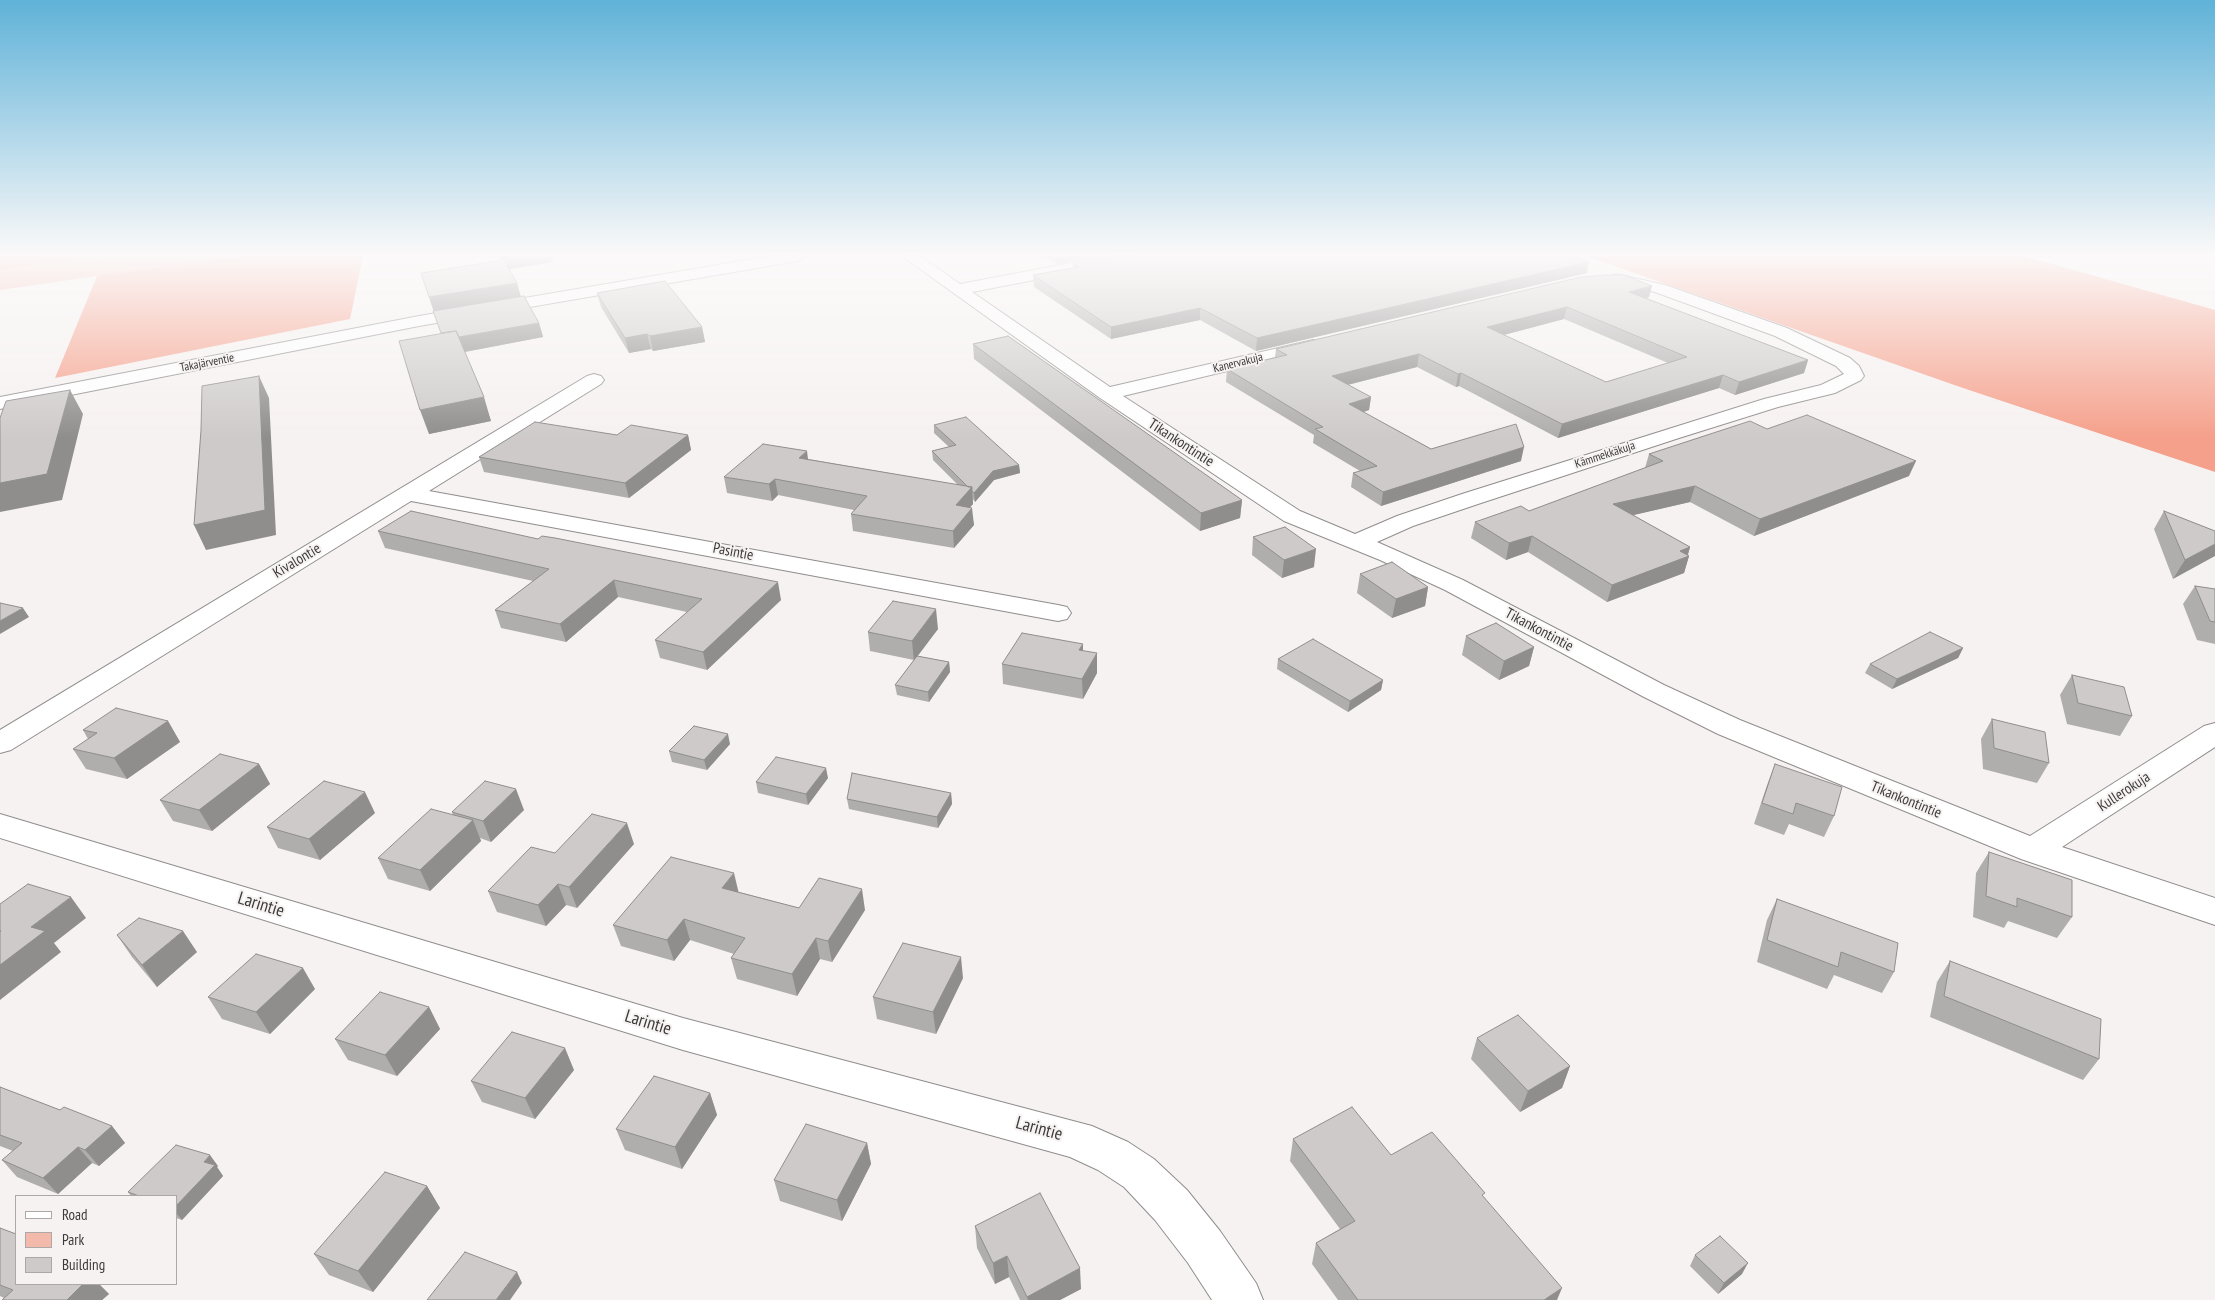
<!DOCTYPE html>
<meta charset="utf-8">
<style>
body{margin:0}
#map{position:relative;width:2215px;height:1300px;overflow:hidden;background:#f6f2f1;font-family:"PT Sans Narrow",sans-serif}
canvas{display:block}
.legend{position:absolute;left:15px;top:1195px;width:162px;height:90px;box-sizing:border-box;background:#f6f2f1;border:1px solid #aca8a8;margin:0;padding:6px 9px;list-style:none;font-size:15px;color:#3c3a3a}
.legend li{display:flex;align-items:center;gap:10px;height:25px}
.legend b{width:25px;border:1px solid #aca8a8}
</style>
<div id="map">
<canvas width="2215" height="1300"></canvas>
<ul class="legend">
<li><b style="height:6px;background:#fff"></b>Road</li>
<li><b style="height:14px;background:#f3baac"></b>Park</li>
<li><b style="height:14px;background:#cdcac9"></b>Building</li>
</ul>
</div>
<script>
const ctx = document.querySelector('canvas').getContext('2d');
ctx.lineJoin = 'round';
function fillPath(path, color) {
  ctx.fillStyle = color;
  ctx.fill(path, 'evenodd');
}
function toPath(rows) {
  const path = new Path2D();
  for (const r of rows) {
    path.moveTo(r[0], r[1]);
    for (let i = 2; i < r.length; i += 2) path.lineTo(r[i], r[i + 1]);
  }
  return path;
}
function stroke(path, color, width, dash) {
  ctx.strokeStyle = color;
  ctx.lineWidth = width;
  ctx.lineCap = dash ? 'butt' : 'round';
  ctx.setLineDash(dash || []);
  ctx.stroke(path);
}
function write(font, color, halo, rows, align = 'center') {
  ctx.font = font + ' "PT Sans Narrow",sans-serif';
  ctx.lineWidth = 4;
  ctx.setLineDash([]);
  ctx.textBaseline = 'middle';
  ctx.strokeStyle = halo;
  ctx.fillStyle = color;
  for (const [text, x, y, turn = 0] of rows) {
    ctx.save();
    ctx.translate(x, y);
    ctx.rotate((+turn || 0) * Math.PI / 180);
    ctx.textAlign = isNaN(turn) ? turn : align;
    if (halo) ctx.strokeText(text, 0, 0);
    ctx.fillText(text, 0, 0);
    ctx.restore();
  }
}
const green = toPath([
 [102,256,237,256,0,290,0,270]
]);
const forest = toPath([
 [0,256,102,256,0,270],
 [237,256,363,256,350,319,55,378,97,276],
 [1586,256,2024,256,2215,310,2215,472,1963,388]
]);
const street = toPath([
 [902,256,920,256,960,284,1108,256,1141,256,1133,261,972,292,1110,387,1313,340,1319,341,1322,345,1319,349,1123,396,1300,511,1355,534,1397,516,1462,494,1764,399,1821,385,1844,374,1836,366,1775,336,1655,292,1610,282,1608,279,1610,276,1616,274,1665,285,1787,328,1850,358,1859,366,1864,376,1861,380,1835,393,1778,407,1679,438,1478,504,1413,526,1377,542,1463,580,1664,685,1740,720,2030,836,2204,726,2215,723,2215,747,2062,847,2215,898,2215,925,2021,859,1718,734,1644,697,1445,590,1380,560,1284,521,1100,398,902,256],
 [594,374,601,376,604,380,601,384,429,491,1058,605,1067,607,1071,613,1067,619,1058,621,411,501,11,750,0,753,0,730,587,376,594,374],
 [0,814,683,1018,1092,1126,1128,1142,1154,1159,1187,1190,1220,1231,1256,1283,1263,1300,1212,1300,1188,1263,1155,1220,1124,1187,1098,1170,1070,1157,683,1050,0,838,0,814]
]);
const secondary = toPath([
 [770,256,806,256,798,261,419,326,0,409,0,397,419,316,770,256]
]);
const wall = toPath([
 [497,256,551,256,553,262,509,269,517,283,520,296,539,323,543,337,465,352,491,421,429,434,441,333,421,273,499,260],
 [1044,256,1098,256,1057,264],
 [1073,263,1587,273,1256,351,1200,320,1111,339,1034,287,1033,275,1073,268],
 [1581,277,1649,297,1646,298,1808,360,1804,373,1735,395,1719,388,1558,438,1459,386,1456,387,1417,367,1348,385,1371,397,1369,410,1364,412,1431,449,1521,461,1381,506,1351,487,1353,473,1360,471,1313,443,1314,435,1226,382,1227,369,1275,357,1276,349],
 [1564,319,1668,363,1606,382,1503,335],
 [597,293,702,327,705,342,653,351,651,349,629,353,601,307],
 [973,344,1242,500,1240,518,1200,531,974,359],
 [934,425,1019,465,1020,473,994,480,975,502,973,499,973,504,970,507,974,525,954,548,853,531,851,514,854,510,778,495,772,501,727,493,724,477,808,459,958,485,933,460,932,451,949,447,934,433],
 [1767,429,1909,476,1754,536,1690,502,1633,515,1690,547,1688,555,1689,556,1684,573,1607,602,1528,552,1506,560,1471,538,1475,522,1529,511,1645,468,1649,454],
 [617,435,688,435,691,450,629,498,484,472,479,457],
 [2164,511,2215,531,2173,579,2154,529],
 [378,531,781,600,707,670,660,658,655,640,687,612,618,597,566,642,501,628,495,610,533,581,385,548],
 [1253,537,1314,567,1282,578,1252,555],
 [1360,574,1428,587,1425,606,1392,618,1357,593],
 [2195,586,2215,589,2215,644,2197,640,2183,604],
 [938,629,917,656,949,662,950,672,929,702,897,695,895,685,914,660,870,651,868,632],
 [1466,636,1534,647,1529,666,1499,680,1462,655],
 [1083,644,1083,651,1097,673,1083,699,1003,684,1002,664],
 [1963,648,1958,658,1892,689,1865,673,1870,664],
 [1278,659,1383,680,1381,690,1348,712,1277,669],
 [2072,675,2132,716,2120,736,2067,724,2060,695],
 [1992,719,2049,763,2037,783,1983,769,1981,739],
 [168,721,180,742,127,779,86,769,73,749,88,739,83,730],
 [730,744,707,770,672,762,669,751],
 [259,764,270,784,212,831,173,821,160,800],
 [1775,764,1834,816,1824,837,1789,824,1784,835,1754,824,1767,785],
 [828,778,808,805,758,793,756,782],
 [951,793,952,804,938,828,849,809,847,799],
 [524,810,491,842,480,838,481,841,430,891,388,879,378,858,453,815,452,812],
 [375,813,320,860,278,848,267,827],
 [634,844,577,908,566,905,546,926,497,912,488,891,555,853],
 [1989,852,2072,917,2057,938,2008,921,2004,928,1973,917,1976,873],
 [739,892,799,908,865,910,832,962,820,959,797,996,737,979,731,958,734,954,690,940,674,961,621,946,613,925],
 [1777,899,1894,972,1882,993,1834,975,1827,989,1757,962,1767,920],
 [117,935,197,952,157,987,132,957],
 [1950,961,2099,1059,2083,1080,1930,1017,1937,982],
 [963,978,936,1034,877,1019,873,997],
 [315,989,270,1034,222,1019,208,997],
 [429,1007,440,1029,397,1076,348,1060,335,1039],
 [1477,1038,1570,1066,1562,1088,1520,1112,1471,1059],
 [574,1070,535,1119,482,1102,471,1081],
 [0,1087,60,1110,112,1126,125,1143,99,1166,92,1163,58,1194,17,1177,2,1160,13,1151,0,1146],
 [710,1093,717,1115,682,1169,625,1150,616,1129],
 [1293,1139,1391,1155,1484,1197,1557,1300,1338,1300,1312,1264,1316,1243,1340,1229,1290,1161],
 [867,1143,871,1164,842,1221,780,1201,774,1180],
 [218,1166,217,1167,223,1176,182,1220,176,1218,176,1196,131,1196,128,1192],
 [427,1186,440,1208,373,1292,329,1275,314,1254],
 [975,1226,1081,1289,1060,1300,1020,1300,1009,1277,995,1284,977,1248],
 [0,1228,16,1284,99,1284,109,1294,102,1300,2,1300,4,1298,0,1296],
 [1695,1255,1742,1274,1718,1294,1690,1266]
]);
const shadedWall = toPath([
 [500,256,551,256,553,262,504,270],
 [1057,256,1098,256,1057,264],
 [1589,262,1587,273,1256,351,1257,338],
 [517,283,521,297,434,312,429,297],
 [1652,286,1649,297,1626,304,1629,292],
 [1567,307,1564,319,1485,340,1487,327],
 [1200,308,1200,320,1111,339,1111,327],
 [539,323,543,337,448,355,443,340],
 [702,327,705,342,653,351,650,336],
 [647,334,651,349,629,353,625,338],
 [1419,354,1417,367,1331,389,1332,376],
 [1808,360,1804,373,1735,395,1739,382],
 [1461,373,1459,386,1456,387,1458,374],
 [1723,375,1719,388,1558,438,1562,424],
 [259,376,269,398,276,535,206,550,194,525],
 [70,390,83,414,62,500,0,512,0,483],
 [484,397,491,421,429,434,420,410],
 [1371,397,1369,410,1347,417,1349,404],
 [688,435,691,450,629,498,625,483],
 [1524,447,1521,461,1381,506,1383,492],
 [807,451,809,467,799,458],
 [1916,461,1909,476,1754,536,1760,519],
 [1019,465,1020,473,994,480,975,502,974,493,993,471],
 [775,479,778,495,772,501,769,484],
 [1695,486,1690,502,1608,521,1613,504],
 [972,487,973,504,957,522,956,505],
 [1242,500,1240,518,1200,531,1201,513],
 [972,508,974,525,954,548,953,531],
 [1532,536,1528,552,1506,560,1509,543],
 [2215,544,2215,556,2173,579,2185,560],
 [1690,547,1687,557,1689,556,1684,573,1607,602,1612,585,1680,551],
 [1316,549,1314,567,1282,578,1284,560],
 [614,580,618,597,566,642,560,624],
 [778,582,781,600,707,670,703,652],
 [1428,587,1425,606,1392,618,1396,599],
 [23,608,29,617,0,634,0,621],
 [936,609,938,629,914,661,912,641],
 [1083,644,1083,664,1079,650],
 [1534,647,1529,666,1499,680,1504,661],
 [1963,648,1958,658,1892,689,1897,679],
 [1097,653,1097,673,1083,699,1082,679],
 [949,662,950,672,929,702,928,692],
 [1383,680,1381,690,1348,712,1350,701],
 [168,721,180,742,127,779,114,758],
 [728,734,730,744,707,770,704,760],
 [259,764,270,784,212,831,199,810],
 [826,768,828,778,808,805,806,794],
 [516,789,524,810,491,842,483,821],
 [365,792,375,813,320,860,309,839],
 [951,793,952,804,938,828,937,817],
 [473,820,481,841,430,891,420,870],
 [627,823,634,844,577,908,569,887],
 [734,873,739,894,722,888],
 [558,884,566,905,546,926,538,905],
 [862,889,865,910,832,962,828,941],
 [71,897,86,918,54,943,61,952,0,1000,0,965,31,927],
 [684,919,690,940,674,961,667,940],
 [183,931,197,952,157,987,142,965],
 [816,938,820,959,797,996,792,974],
 [961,957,963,978,936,1034,933,1012],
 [303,968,315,989,270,1034,256,1012],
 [429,1007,440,1029,397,1076,385,1055],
 [565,1048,574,1070,535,1119,525,1098],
 [1570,1066,1562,1088,1520,1112,1528,1091],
 [710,1093,717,1115,682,1169,675,1147],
 [112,1126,125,1143,99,1166,85,1150],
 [867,1143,871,1164,842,1221,837,1200],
 [78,1147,92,1163,58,1194,43,1178],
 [210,1155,218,1166,217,1167,223,1176,182,1220,176,1213,176,1206,204,1162],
 [427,1186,440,1208,373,1292,358,1271],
 [1007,1256,1009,1277,995,1284,993,1263],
 [1748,1263,1742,1274,1718,1294,1724,1283],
 [1080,1268,1081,1289,1060,1300,1028,1300,1027,1297],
 [517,1272,522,1283,510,1300,496,1300],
 [83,1284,99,1284,109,1294,102,1300,67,1300],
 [1562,1288,1557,1300,1544,1300]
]);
const building = toPath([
 [1110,256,1573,256,1589,262,1257,338,1200,308,1111,327,1033,275,1079,267,1073,263,1110,256],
 [504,260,517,283,429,297,421,273,504,260],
 [1607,275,1624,275,1652,286,1629,292,1808,360,1739,382,1723,375,1562,424,1461,373,1458,374,1419,354,1332,376,1371,397,1349,404,1431,449,1516,424,1524,447,1383,492,1353,473,1377,466,1315,429,1323,427,1227,369,1287,355,1276,349,1581,277,1607,275],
 [1567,307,1687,357,1606,382,1487,327,1567,307],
 [665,281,702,327,650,336,647,334,625,338,597,293,665,281],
 [524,296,539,323,459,337,456,331,441,333,433,311,524,296],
 [456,331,484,397,420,410,399,341,456,331],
 [1008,336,1242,500,1201,513,973,344,1008,336],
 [259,376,265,510,194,525,201,430,202,386,259,376],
 [70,390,47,474,0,483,0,418,6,401,70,390],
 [1807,415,1916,461,1760,519,1695,486,1613,504,1690,547,1680,551,1689,556,1612,585,1532,536,1509,543,1475,522,1521,506,1529,511,1663,461,1649,454,1750,421,1767,429,1807,415],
 [966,417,1019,465,993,471,974,493,972,491,972,487,968,487,932,451,956,445,934,425,966,417],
 [535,422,617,435,631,425,688,435,625,483,479,457,535,422],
 [763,444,807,451,799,458,972,487,956,505,972,508,953,531,851,514,867,496,775,479,769,484,724,477,763,444],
 [411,511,538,539,542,536,555,538,778,582,703,652,655,640,702,599,614,580,560,624,495,610,549,569,378,531,411,511],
 [2164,511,2215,531,2215,544,2185,560,2164,511],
 [1285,527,1316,549,1284,560,1253,537,1285,527],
 [1392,562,1428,587,1396,599,1360,574,1392,562],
 [2195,586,2215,589,2215,622,2210,621,2195,586],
 [893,601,936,609,912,641,868,632,893,601],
 [0,603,23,608,0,621,0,603],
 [1496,623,1534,647,1504,661,1466,636,1496,623],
 [1930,632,1963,648,1897,679,1870,664,1930,632],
 [1022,633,1083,644,1079,650,1097,653,1082,679,1002,664,1022,633],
 [1313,639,1383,680,1350,701,1278,659,1313,639],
 [917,656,949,662,928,692,895,685,917,656],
 [2072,675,2124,687,2132,716,2078,703,2072,675],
 [116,708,168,721,114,758,73,749,97,733,83,730,116,708],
 [1992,719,2045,732,2049,763,1994,748,1992,719],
 [694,726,728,734,704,760,669,751,694,726],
 [220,754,259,764,199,810,160,800,220,754],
 [776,757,826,768,806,794,756,782,776,757],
 [1775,764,1842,787,1834,816,1796,803,1793,814,1762,803,1775,764],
 [852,773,951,793,937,817,847,799,852,773],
 [324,781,365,792,309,839,267,827,324,781],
 [485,781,516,789,483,821,452,812,485,781],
 [431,809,473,820,420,870,378,858,431,809],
 [592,814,627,823,569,887,558,884,538,905,488,891,531,847,555,853,592,814],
 [1989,852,2072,880,2072,917,2017,898,2017,907,1986,896,1989,852],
 [671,857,734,873,722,888,799,908,819,878,862,889,828,941,816,938,792,974,731,958,745,938,684,919,667,940,613,925,671,857],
 [28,884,71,897,31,927,45,931,0,965,0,932,1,931,0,931,0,904,28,884],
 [1777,899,1898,943,1894,972,1841,952,1838,967,1767,940,1777,899],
 [139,918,183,931,142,965,117,935,139,918],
 [903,943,961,957,933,1012,873,997,903,943],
 [256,954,303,968,256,1012,208,997,256,954],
 [1950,961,2101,1019,2099,1059,1944,996,1950,961],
 [380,992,429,1007,385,1055,335,1039,380,992],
 [1518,1015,1570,1066,1528,1091,1477,1038,1518,1015],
 [512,1032,565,1048,525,1098,471,1081,512,1032],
 [654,1076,710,1093,675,1147,616,1129,654,1076],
 [0,1087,60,1110,64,1107,112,1126,85,1150,78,1147,43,1178,2,1160,22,1143,0,1135,0,1087],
 [1352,1107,1391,1155,1432,1132,1485,1193,1482,1195,1562,1288,1544,1300,1358,1300,1316,1243,1355,1221,1293,1139,1352,1107],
 [806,1124,867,1143,837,1200,774,1180,806,1124],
 [176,1145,210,1155,204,1162,215,1165,176,1206,176,1196,139,1196,128,1192,176,1145],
 [385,1172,427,1186,358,1271,314,1254,385,1172],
 [1040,1193,1080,1268,1027,1297,1007,1256,993,1263,975,1226,1040,1193],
 [0,1228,16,1234,16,1284,83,1284,67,1300,2,1300,13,1290,0,1285,0,1228],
 [1720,1236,1748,1263,1724,1283,1695,1255,1720,1236],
 [465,1252,517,1272,496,1300,427,1300,465,1252]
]);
const farStreetnames = [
 ["Takajärventie",207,363,-11],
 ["Kanervakuja",1238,363,-14],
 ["Kämmekkäkuja",1605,455,-18]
];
const streetNames = [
 ["Tikankontintie",1181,443,33],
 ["Pasintie",733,552,11],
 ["Kivalontie",297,561,-31],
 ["Tikankontintie",1539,630,28],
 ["Kullerokuja",2124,792,-33],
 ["Tikankontintie",1906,800,22]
];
const nearStreetnames = [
 ["Larintie",261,905,17],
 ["Larintie",648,1023,17],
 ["Larintie",1039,1129,15]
];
fillPath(green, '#f3baac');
fillPath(forest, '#f5a08b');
stroke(street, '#918d8d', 2);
stroke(secondary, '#918d8d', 2);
fillPath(street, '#fff');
fillPath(secondary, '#fff');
fillPath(wall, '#b0aead');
fillPath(shadedWall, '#908d8d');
fillPath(building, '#cdcac9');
stroke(building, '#908d8d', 1);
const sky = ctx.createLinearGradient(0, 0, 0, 438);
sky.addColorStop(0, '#5fb2d8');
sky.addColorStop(0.58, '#fbf9f9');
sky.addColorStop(1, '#fbf9f900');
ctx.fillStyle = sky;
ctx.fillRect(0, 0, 2215, 438);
write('12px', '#3c3a3a', '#f6f2f1', farStreetnames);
write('15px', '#3c3a3a', '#f6f2f1', streetNames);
write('18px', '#3c3a3a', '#f6f2f1', nearStreetnames);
</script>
